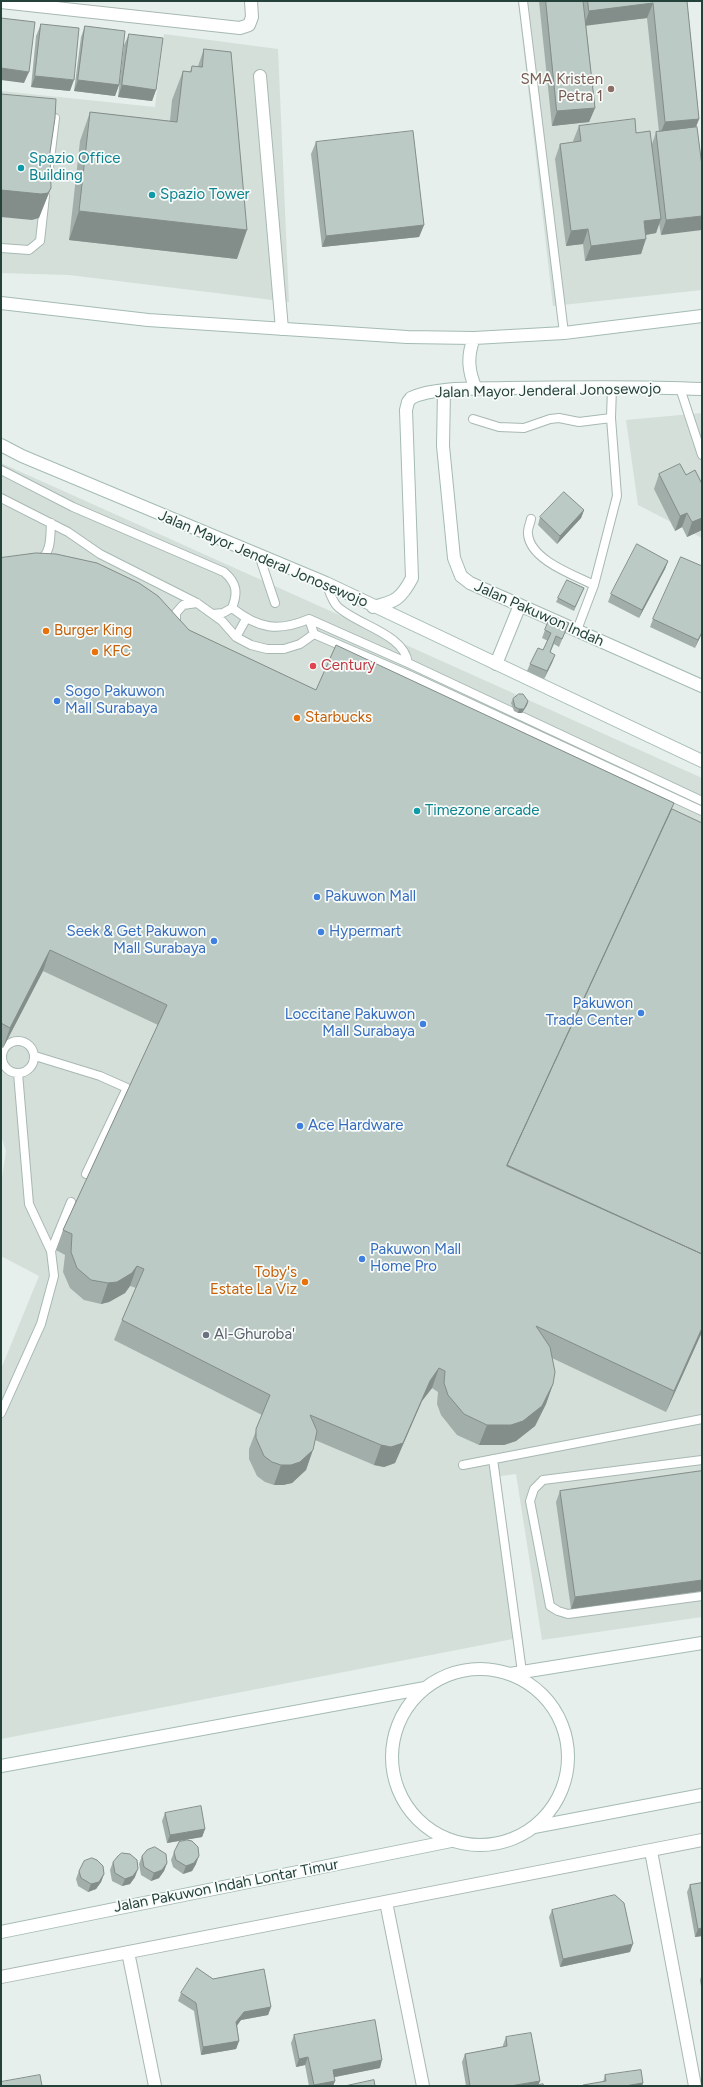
<!DOCTYPE html>
<style>
body{margin:0}
#map{position:relative;width:703px;height:2087px;overflow:hidden;background:#e6efeb;font-family:Figtree,sans-serif}
canvas{display:block}
.frame{position:absolute;inset:0;border:2px solid #24423a;pointer-events:none}
</style>
<div id="map">
<canvas width="703" height="2087"></canvas>
<div class="frame"></div>
</div>
<script>
const ctx = document.querySelector('canvas').getContext('2d');
ctx.lineJoin = 'round';
function paint(path, color) { ctx.fillStyle = color; ctx.fill(path, 'evenodd'); }
function trace(path, color, width, dash) { ctx.strokeStyle = color; ctx.lineWidth = width; ctx.lineCap = dash ? 'butt' : 'round'; ctx.setLineDash(dash || []); ctx.stroke(path); }
function write(font, color, halo, rows, align = 'center') {
  ctx.font = font + ' Figtree,sans-serif'; ctx.lineWidth = 3.5; ctx.setLineDash([]); ctx.textBaseline = 'middle'; ctx.strokeStyle = halo; ctx.fillStyle = color; for (const [text, x, y, turn = 0] of rows) {
    ctx.save(); ctx.translate(x, y); ctx.rotate((+turn || 0) * Math.PI / 180); ctx.textAlign = isNaN(turn) ? turn : align; if (halo) ctx.strokeText(text, 0, 0); ctx.fillText(text, 0, 0); ctx.restore();
  }
}
paint(new Path2D(`
 M518,1H683L702,177V290L553,306Z
 M164,34L278,49L289,302L69,275L1,273V91L155,107Z
 M702,413V538L638,505L626,420Z
 M1,463L702,778V1617L542,1640L516,1474L493,1477L518,1638L1,1739V1369L39,1276L1,1256V1184L6,1151L1,1135Z`), '#d4dfda');
const lane = new Path2D(`
 M523,1L564,333
 M49,168L55,118
 M1,248L29,250L40,241L45,196
 M680,388L702,455
 M473,419L499,427L524,428L550,419L559,418L579,422L611,418
 M1,470L73,507L224,572C237,583 238,593 232,608L223,613L213,614
 M1,498L68,532L100,554L197,603L222,621L236,637L251,645L267,649H284L300,644L314,634
 M531,519C530,524 527,530 528,534C530,560 574,575 594,585
 M259,555L275,603
 M39,561C52,552 50,537 51,523
 M326,583C329,590 332,601 337,606C356,625 404,633 408,663
 M232,608C259,629 278,632 309,619L408,663L702,801
 M309,619L314,634L409,675L702,811
 M178,626L176,624V613L183,605L197,603
 M577,630L594,585L617,496L611,418L612,386
 M236,637L246,619
 M2 1057a16 16 0 1 1 32 0a16 16 0 1 1-32 0Z
 M35,1056L100,1076L127,1088L86,1174
 M51,1251L71,1202
 M1,1413L41,1324L54,1276L51,1251L29,1204L18,1073
 M493,1459L522,1672
 M702,1460L543,1480L534,1489L530,1501L550,1606L558,1611L568,1614L702,1596
 M463,1465L702,1419`);
const street = new Path2D(`
 M1,2L240,28L249,25L252,17L251,1
 M260,76L282,329
 M651,1851L695,2086
 M386,1902L423,2086
 M128,1952L155,2086
 M1,1977L702,1840`);
const secondary = new Path2D(`
 M1,303L148,320L407,337L474,338L564,333L702,316
 M474,338C467,356 468,371 476,389
 M444,391L443,446L454,558L461,576L470,583L702,686
 M1,445L22,456L326,583L702,761
 M373,607C395,602 401,599 412,578L406,410L408,402L411,398C436,386 480,389 507,388C572,387 637,386 702,389
 M496,664L520,605
 M392 1757a88 88 0 1 1 176 0a88 88 0 1 1-176 0Z
 M510,1674L702,1643
 M1,1766L425,1688
 M534,1827L702,1795
 M1,1932L451,1841`);
trace(lane, '#a8b8b2', 10);
trace(street, '#a8b8b2', 14);
trace(secondary, '#a4bbb3', 14);
trace(lane, '#fff', 8);
trace(street, '#fff', 12);
trace(secondary, '#fff', 12);
paint(new Path2D(`
 M539,1H687L699,119L696,127L702,166L661,235L659,223L656,233L646,235L641,254L585,261L583,244L566,246L555,159L560,144L574,142L573,141L579,126L636,133L652,144L656,132H659L647,18L586,25L595,108L589,122L552,126Z
 M41,24L70,91L31,87L36,36Z
 M85,26L119,85L115,96L74,91L81,37Z
 M129,34L156,90L152,101L118,97L124,45Z
 M204,49L237,259L69,240L80,141L90,112L170,121L172,100L183,71L190,72L192,66H198Z
 M316,142L424,225L419,237L322,247L311,154Z
 M659,474L686,475L702,484V530L687,537L682,527L675,531L654,489Z
 M584,510L581,518L557,544L538,525L540,517Z
 M1,558L189,630L316,690L672,809L702,1332L666,1412L552,1358L553,1384L546,1404L535,1426L516,1441L504,1445H479L457,1435L441,1415L437,1404L438,1392L432,1388L422,1401L395,1463L384,1467L374,1465L315,1440L306,1470L292,1483L283,1485H274L265,1482L257,1476L249,1459V1449L262,1415L114,1340L122,1320L136,1288L130,1286L125,1293L109,1302L101,1304L84,1300L70,1288L63,1272L65,1255L56,1250L63,1230L158,1025L43,971L3,1048L1,1047Z
 M668,561L665,569L639,618L608,602L611,594Z
 M702,566V633L695,648L650,627L653,619Z
 M584,588L574,611L556,602L558,598Z
 M569,623L559,647L554,644L550,653L555,655L544,679L527,671L530,664L543,650L548,641L542,638L545,630Z
 M513,699L528,701L527,705L522,713H518L514,711L511,703Z
 M702,1471L571,1609L556,1502L560,1491Z
 M165,1813L205,1829L202,1837L167,1843L162,1821Z
 M174,1852L196,1864L192,1871L183,1874L173,1867L171,1860Z
 M142,1856L167,1863L164,1871L159,1878L151,1881L141,1875L139,1864Z
 M113,1862L135,1877L130,1884L122,1886L112,1881L110,1870Z
 M79,1871L104,1874L101,1882L96,1889L88,1892L78,1886L76,1879Z
 M702,1883V1936L695,1937L687,1892L690,1885Z
 M552,1910L630,1952L560,1967L549,1917Z
 M702,1974V1993L700,1980Z
 M181,1993L271,2007L268,2015L241,2020L237,2025L239,2041L236,2049L201,2055L194,2011L178,2001Z
 M294,2035L380,2068L334,2077L335,2081L333,2086H309L305,2065L296,2067L291,2043Z
 M506,2037L540,2081L538,2085L544,2086H466L462,2062L465,2054L503,2047V2045Z
 M605,2075L643,2083L642,2086H582L583,2085L603,2082Z`), '#a1aea9');
paint(new Path2D(`
 M653,3L647,18L584,26L589,11Z
 M1,68L29,72L24,83L1,80Z
 M35,76L74,80L70,91L31,87Z
 M78,80L119,85L115,96L74,91Z
 M122,85L156,90L152,101L118,97Z
 M595,108L589,122L552,126L557,111Z
 M699,119L693,134L659,137L665,122Z
 M51,188L39,218L32,220L1,217V190Z
 M79,211L247,230L237,259L69,240Z
 M702,216V230L661,235L666,220Z
 M661,219L656,233L639,236L644,221Z
 M424,225L419,237L322,247L326,236Z
 M588,229L583,244L566,246L571,231Z
 M646,239L641,254L585,261L591,246Z
 M584,510L581,518L557,544L560,536Z
 M687,513L682,527L675,531L680,516Z
 M702,518V530L687,537L692,522Z
 M668,561L665,569L639,618L642,610Z
 M702,632V633L695,648L698,640Z
 M555,655L552,663L544,679L547,671Z
 M528,701L527,705L522,713H518L519,709Z
 M50,950L43,971L3,1048L10,1028Z
 M137,1266L130,1286L125,1293L109,1302L101,1304L108,1283Z
 M702,1328V1332L666,1412L674,1391Z
 M439,1368L432,1388L422,1401L395,1463L384,1467L374,1465L381,1445Z
 M553,1384L546,1404L535,1426L516,1441L504,1445H479L487,1425Z
 M313,1450L306,1470L292,1483L283,1485H274L281,1465Z
 M702,1580V1591L571,1609L575,1597Z
 M205,1829L202,1837L167,1843L170,1835Z
 M199,1856L196,1864L192,1871L183,1874L186,1866Z
 M167,1863L164,1871L159,1878L151,1881L154,1873Z
 M138,1869L135,1877L130,1884L122,1886L125,1879Z
 M104,1874L101,1882L96,1889L88,1892L91,1884Z
 M702,1928V1936L695,1937L698,1929Z
 M633,1944L630,1952L560,1967L563,1959Z
 M271,2007L268,2015L241,2020L234,2030L236,2022L244,2012Z
 M239,2041L236,2049L201,2055L203,2047Z
 M308,2057L305,2065L296,2067L299,2059Z
 M382,2060L380,2068L330,2078L333,2070Z
 M335,2081L333,2086H313L314,2085Z
 M540,2081L538,2086H510Z
 M643,2083L642,2086H625Z`), '#838d89');
const building = new Path2D(`
 M546,1H583L595,108L557,111Z
 M588,1H687L699,119L665,122L653,3L589,11Z
 M1,18L35,22L29,72L1,68Z
 M41,24L79,28L74,80L35,76Z
 M85,26L125,31L119,85L78,80Z
 M129,34L163,38L156,90L122,85Z
 M204,49L231,52L247,230L79,211L90,112L177,122L183,71L191,72L192,66L202,67Z
 M1,94L56,99L55,118L50,152L51,188L48,193L41,194L1,190Z
 M635,119L636,133L650,131L661,219L644,221L646,239L591,246L588,229L571,231L560,144L581,141L579,126Z
 M697,127L702,166V216L666,220L656,132Z
 M413,131L424,225L326,236L316,142Z
 M680,464L686,475L695,470L702,484V518L692,522L687,513L680,516L659,474Z
 M564,492L584,510L560,536L540,517Z
 M637,544L668,561L642,610L611,594Z
 M36,553L56,554L97,563L139,583L158,596L189,630L316,690L336,645L674,803L507,1165L702,1254V1328L674,1391L536,1326L550,1347L555,1372L553,1384L542,1406L523,1421L511,1425H487L464,1414L448,1395L444,1383L445,1371L439,1368L430,1381L403,1443L391,1447L381,1445L310,1415L317,1431L313,1450L300,1462L291,1465H281L272,1462L264,1456L256,1438V1429L270,1395L122,1320L144,1269L137,1266L132,1273L117,1282L108,1283L91,1280L77,1268L71,1252L72,1234L63,1230L167,1005L50,950L10,1028L1,1023V558Z
 M681,557L702,566V632L698,640L653,619Z
 M567,580L584,588L575,607L558,598Z
 M551,615L569,623L562,639L556,636L550,652L555,655L547,671L530,664L538,648L543,650L551,633L545,630Z
 M519,694H523L528,701L524,709H519L515,707L513,699Z
 M672,809L702,823V1254L507,1166Z
 M702,1471V1580L575,1597L560,1491Z
 M201,1806L205,1829L170,1835L165,1813Z
 M187,1840L192,1841L198,1847L199,1856L194,1863L186,1866L176,1860L174,1852L179,1842Z
 M155,1847L166,1854L167,1863L162,1870L154,1873L144,1867L142,1856L147,1850Z
 M122,1853L130,1854L137,1860L138,1869L133,1876L125,1879L115,1873L113,1862L118,1856Z
 M92,1858L97,1860L103,1866L104,1874L99,1882L91,1884L81,1878L79,1871L84,1861Z
 M702,1883V1928L698,1929L690,1885Z
 M615,1895L624,1903L633,1944L563,1959L552,1910Z
 M197,1968L213,1979L264,1969L271,2007L244,2012L236,2022L239,2041L203,2047L196,2003L181,1993Z
 M375,2020L382,2060L333,2070L335,2081L314,2085L308,2057L299,2059L294,2035Z
 M531,2033L540,2081L510,2086H470L465,2054L507,2046L506,2037Z
 M641,2070L643,2083L625,2086H583V2085L606,2081L605,2075Z
 M40,2075L42,2086H1V2082Z
 M374,2080L375,2086H345Z
 M543,2084L544,2086H535Z`);
paint(building, '#bbcac4');
trace(building, '#838d89', 1);
for (const [x, y, r, color] of [
 [611,89,4,"#8d6e63"],
 [21,168,4,"#0f9aa8"],
 [152,195,4,"#0f9aa8"],
 [46,631,4,"#e8710a"],
 [95,652,4,"#e8710a"],
 [313,666,4,"#e0444e"],
 [57,701,4,"#3f7fe0"],
 [297,718,4,"#e8710a"],
 [417,811,4,"#0f9aa8"],
 [317,897,4,"#3f7fe0"],
 [321,932,4,"#3f7fe0"],
 [214,941,4,"#3f7fe0"],
 [641,1013,4,"#3f7fe0"],
 [423,1024,4,"#3f7fe0"],
 [300,1126,4,"#3f7fe0"],
 [362,1259,4,"#3f7fe0"],
 [305,1282,4,"#e8710a"],
 [206,1335,4,"#6b7280"]
]) { const dot = new Path2D(); dot.arc(x, y, r, 0, 2 * Math.PI); ctx.fillStyle = color; ctx.fill(dot); trace(dot, '#f7fbf9', 1.5); }
write('15px', '#785e54', '#f7fbf9', [
 ["SMA Kristen",603,80],
 ["Petra 1",603,97]
], 'right');
write('15px', '#0d838f', '#f7fbf9', [
 ["Spazio Office",29,159],
 ["Building",29,176],
 ["Spazio Tower",160,195],
 ["Timezone arcade",425,811]
], 'left');
write('15px', '#24423a', '#f7fbf9', [
 ["Jalan Mayor Jenderal Jonosewojo",548,391,-1],
 ["Jalan Mayor Jenderal Jonosewojo",263,559,23],
 ["Jalan Pakuwon Indah",539,614,24],
 ["Jalan Pakuwon Indah Lontar Timur",226,1886,-11]
]);
write('15px', '#c56008', '#f7fbf9', [
 ["Burger King",54,631],
 ["KFC",103,652],
 ["Starbucks",305,718],
 ["Toby's",297,1273,"right"],
 ["Estate La Viz",297,1290,"right"]
], 'left');
write('15px', '#be3a42', '#f7fbf9', [
 ["Century",321,666]
], 'left');
write('15px', '#366cbe', '#f7fbf9', [
 ["Sogo Pakuwon",65,692],
 ["Mall Surabaya",65,709],
 ["Pakuwon Mall",325,897],
 ["Seek & Get Pakuwon",206,932,"right"],
 ["Mall Surabaya",206,949,"right"],
 ["Hypermart",329,932],
 ["Pakuwon",633,1004,"right"],
 ["Trade Center",633,1021,"right"],
 ["Loccitane Pakuwon",415,1015,"right"],
 ["Mall Surabaya",415,1032,"right"],
 ["Ace Hardware",308,1126],
 ["Pakuwon Mall",370,1250],
 ["Home Pro",370,1267]
], 'left');
write('15px', '#5b616d', '#f7fbf9', [
 ["Al-Ghuroba'",214,1335]
], 'left');
</script>
